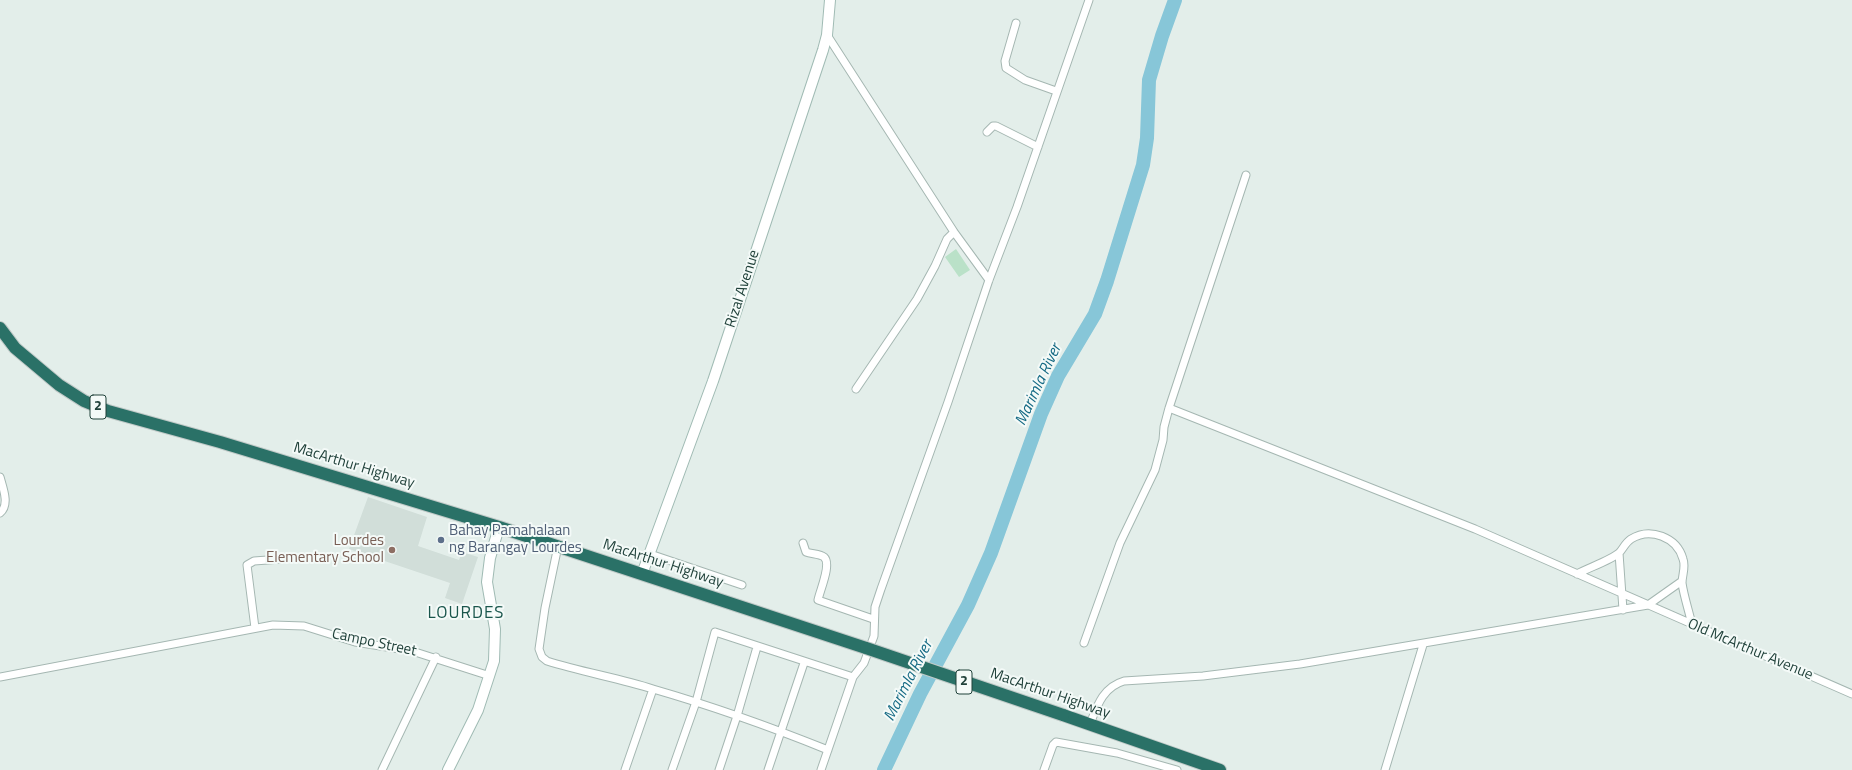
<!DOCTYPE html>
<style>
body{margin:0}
canvas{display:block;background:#e3eeea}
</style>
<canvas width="1852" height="770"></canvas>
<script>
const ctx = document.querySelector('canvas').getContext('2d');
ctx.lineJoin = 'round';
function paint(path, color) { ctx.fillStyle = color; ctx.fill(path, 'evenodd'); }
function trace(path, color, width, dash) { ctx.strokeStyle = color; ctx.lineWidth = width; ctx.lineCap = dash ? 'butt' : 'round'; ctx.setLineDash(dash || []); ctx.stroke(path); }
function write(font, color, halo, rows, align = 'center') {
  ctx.font = font + ' "Titillium Web",sans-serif'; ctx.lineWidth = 4; ctx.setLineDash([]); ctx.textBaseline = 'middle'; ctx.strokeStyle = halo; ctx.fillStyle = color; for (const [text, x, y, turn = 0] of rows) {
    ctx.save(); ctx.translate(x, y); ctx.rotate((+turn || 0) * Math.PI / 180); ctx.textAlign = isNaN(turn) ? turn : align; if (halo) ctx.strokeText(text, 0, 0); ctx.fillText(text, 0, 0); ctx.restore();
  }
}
paint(new Path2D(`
 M368,497L427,517L418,546L459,560L462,552L478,557L462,604L445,598L450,583L349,549Z`), '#d1ded9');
paint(new Path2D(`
 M956,249L970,270L959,277L945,257Z`), '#bae1c8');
trace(new Path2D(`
 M884,770L920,694L968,605L991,553L1041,414L1058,376L1095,314L1107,281L1143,165L1147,138L1149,80L1162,36L1175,0`), '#87c6d8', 14);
const street = new Path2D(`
 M1016,23L1005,61L1006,68L1025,80L1056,91
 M827,35L954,232L989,280
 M987,132L993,126H996L1038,147
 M856,389L917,299L935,266L947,239L954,232
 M1169,408L1475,529L1852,694
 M0,477C3,488 10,505 0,513
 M803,543L806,552C811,554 820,554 824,557C832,564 820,590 818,600L873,619
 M558,546L545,608L539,649L542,657L547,661C582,672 618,678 653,689C712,706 771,727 828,750
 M1619,553L1623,610
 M650,554L742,585
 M1577,574C1588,568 1611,560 1619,553C1623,549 1625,543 1631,539C1650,527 1677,537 1683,559C1686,567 1682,575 1682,583C1684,597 1689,611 1692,625
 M255,628L247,565L254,561L295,558
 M1084,643L1120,543L1155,470L1163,440L1164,427L1169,408L1246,175
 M0,677L273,625L304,626L355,642L412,651L490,676
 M1090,724C1097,706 1103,687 1124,681L1203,676L1300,664L1648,605L1682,581
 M382,770L436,657
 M625,770L653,689
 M672,770L696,702L715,632L853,677
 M719,770L737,716L757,647
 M768,770L804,663
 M821,770L853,677L864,663L874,636L875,607L881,589L948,402L989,280L1017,207L1089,0
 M1044,770L1053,745L1056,742L1117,753L1177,770
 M1385,770L1423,645`);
const secondary = new Path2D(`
 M642,574L713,381L823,50L827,35L830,0
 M448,770L478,710L494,661L495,629L487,582L490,558L499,527`);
const highway = new Path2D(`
 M0,328L15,348L59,385L84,401L108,411L220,442L499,527L866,648
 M1063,715L1220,770`);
trace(street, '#a5b7b2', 9);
trace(secondary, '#a0bbb4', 12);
trace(highway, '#c1cac8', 14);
trace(street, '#fff', 7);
trace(secondary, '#fff', 10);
trace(highway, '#2a7167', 12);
const highwayBridge = new Path2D(`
 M866,648L1063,715`);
trace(highwayBridge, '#c1cac8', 14, []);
trace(highwayBridge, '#2a7167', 12);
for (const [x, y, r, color] of [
 [441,540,4,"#5c6f8a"],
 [392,550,4,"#8d6e63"]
]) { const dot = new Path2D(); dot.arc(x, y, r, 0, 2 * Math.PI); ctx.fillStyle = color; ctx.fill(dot); trace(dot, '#f4faf8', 1.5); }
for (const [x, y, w] of [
 [98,407,16],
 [964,682,16]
]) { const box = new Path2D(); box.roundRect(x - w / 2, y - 12, w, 24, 3); ctx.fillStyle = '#f4faf8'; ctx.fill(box); trace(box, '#21423b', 1); }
write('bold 14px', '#21423b', null, [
 ["2",98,407],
 ["2",964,682]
]);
write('15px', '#21423b', '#f4faf8', [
 ["Rizal Avenue",743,289,-72],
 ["MacArthur Highway",354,466,17],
 ["MacArthur Highway",663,564,18],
 ["Campo Street",374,643,12],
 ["Old McArthur Avenue",1750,650,23],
 ["MacArthur Highway",1050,694,19]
]);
write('15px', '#4e5e75', '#f4faf8', [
 ["Bahay Pamahalaan",449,531],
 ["ng Barangay Lourdes",449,548]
], 'left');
write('15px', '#785e54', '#f4faf8', [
 ["Lourdes",384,541],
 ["Elementary School",384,558]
], 'right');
write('italic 16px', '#156a84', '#f4faf8', [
 ["Marimla River",1039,385,-65],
 ["Marimla River",909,681,-63]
]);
ctx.letterSpacing = '1px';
write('17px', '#1a564c', '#f4faf8', [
 ["LOURDES",466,614]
]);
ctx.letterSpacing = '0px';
</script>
